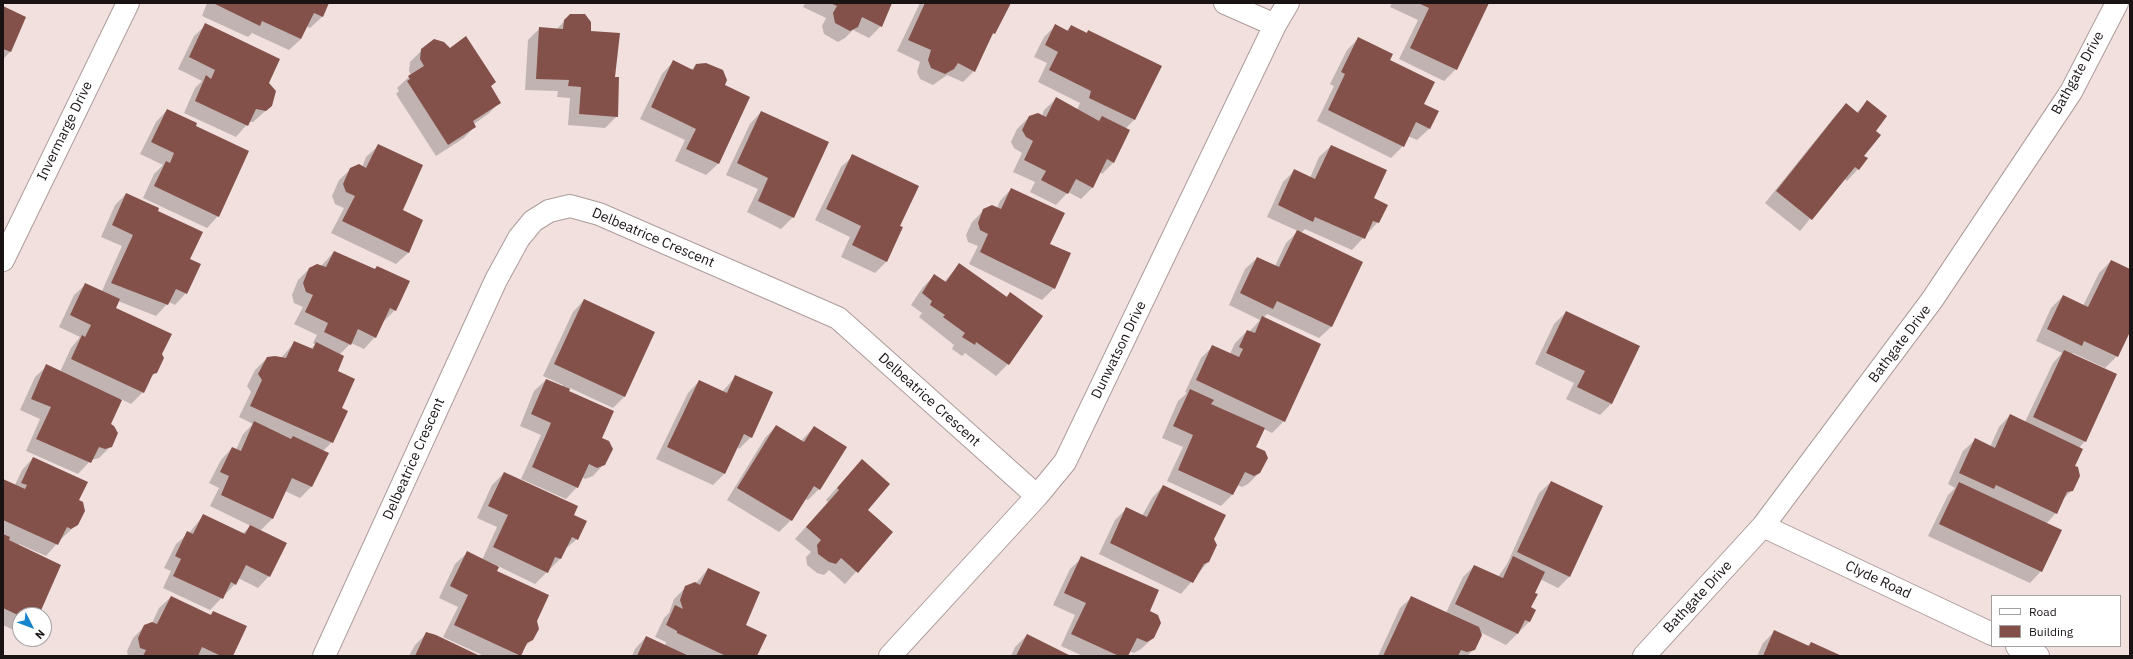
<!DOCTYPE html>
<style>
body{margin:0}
#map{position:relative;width:2133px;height:659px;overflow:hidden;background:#f1e0de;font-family:"IBM Plex Sans",sans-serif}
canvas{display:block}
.frame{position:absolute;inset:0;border:4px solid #191413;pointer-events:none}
.legend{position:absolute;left:1991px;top:595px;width:130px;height:52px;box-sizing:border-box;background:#fff;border:1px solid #a3a1a1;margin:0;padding:5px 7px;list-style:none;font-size:12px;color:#191413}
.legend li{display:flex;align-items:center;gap:8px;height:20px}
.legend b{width:20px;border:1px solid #a3a1a1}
.north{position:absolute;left:12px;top:607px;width:40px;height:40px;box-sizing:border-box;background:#fff;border:1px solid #a3a1a1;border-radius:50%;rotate:132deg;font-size:11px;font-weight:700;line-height:16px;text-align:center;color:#191413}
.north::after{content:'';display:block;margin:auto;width:14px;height:18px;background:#1685ce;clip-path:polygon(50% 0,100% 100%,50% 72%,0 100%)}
</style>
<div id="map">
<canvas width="2133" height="659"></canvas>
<div class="frame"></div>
<ul class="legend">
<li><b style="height:5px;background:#fff"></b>Road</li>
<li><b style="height:11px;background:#83514a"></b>Building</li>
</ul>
<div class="north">N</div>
</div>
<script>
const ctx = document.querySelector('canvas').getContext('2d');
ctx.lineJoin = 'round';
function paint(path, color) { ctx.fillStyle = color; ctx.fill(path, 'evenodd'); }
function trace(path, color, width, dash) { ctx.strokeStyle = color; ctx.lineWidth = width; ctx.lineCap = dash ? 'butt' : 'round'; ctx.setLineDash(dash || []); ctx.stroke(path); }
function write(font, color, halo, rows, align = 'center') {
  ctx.font = font + ' "IBM Plex Sans",sans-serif'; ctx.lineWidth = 4; ctx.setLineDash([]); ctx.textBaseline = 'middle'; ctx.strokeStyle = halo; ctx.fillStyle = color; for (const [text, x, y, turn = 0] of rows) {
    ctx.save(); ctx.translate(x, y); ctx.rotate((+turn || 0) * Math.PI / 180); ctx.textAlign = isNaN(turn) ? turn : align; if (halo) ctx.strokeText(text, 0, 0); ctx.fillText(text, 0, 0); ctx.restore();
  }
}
paint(new Path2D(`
 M207,3H328L322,17L310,28L306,26L301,39L289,50L252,33L248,37L202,16Z
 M805,3H892L881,26L869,38L853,30L845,38L838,42L824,34L822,26L826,18L803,7Z
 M920,3H1009L974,71L963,82L947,75L933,85L920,79L917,72L920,62L897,51Z
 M1392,3H1488L1456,69L1444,81L1399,59L1418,20L1390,7Z
 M3,8L25,17L10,52L3,59Z
 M570,15L590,32L614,78L617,116L605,128L568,125L570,98L557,97L558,91L525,90L528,40L539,29L556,30Z
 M206,25L268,84L272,105L253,122H249L236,137L184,113L195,88L202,81L178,69L194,36Z
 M1055,26L1066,31L1071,26L1086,33L1089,31L1135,119L1125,129L1114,162L1102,174L1100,172L1093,187L1081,199L1068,192L1056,205L1030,192L1035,182L1013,172L1022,153L1014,148L1011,142L1017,129L1029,117L1042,116L1044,110L1056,99L1077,110L1080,103L1038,82L1047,63L1034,57L1044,37Z
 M1358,39L1389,60L1423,105L1437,112L1429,129L1417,140L1408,136L1403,146L1391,158L1317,121L1334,86L1330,84L1347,50Z
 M450,49L495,82L490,87L500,102L488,114L474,124L475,126L464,138L436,156L396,94L399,91L397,88L411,75L409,71L410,62L422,50Z
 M673,62L691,70L696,65L723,86L749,98L718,164L706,175L675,161L685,140L640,119L662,74Z
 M1868,101L1874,131L1858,169L1847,181L1844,178L1800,231L1765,203L1835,116L1846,105L1856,113Z
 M167,110L194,126L218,216L207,228L143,198L154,174L163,165L140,154L156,122Z
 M761,112L793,217L781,229L747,212L758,189L726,175L750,124Z
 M378,146L402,211L422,220L408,253L396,264L331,233L344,208L335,204L332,196L339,180L351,169L362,167L366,157Z
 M1331,146L1373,199L1378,222L1352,250L1305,229L1301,233L1362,262L1331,327L1319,338L1267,314L1263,318L1284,421L1272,433L1264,429L1255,448L1260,472L1248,484L1242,487L1237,485L1232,495L1221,506L1167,481L1183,447L1162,438L1178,401L1187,393L1185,392L1201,358L1213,346L1230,354L1235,343L1247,331L1249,332L1260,320L1229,305L1245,269L1257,258L1275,266L1286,243L1298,231L1267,217L1283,182L1294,171L1310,178L1319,157Z
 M853,156L899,226L902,228L886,262L875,273L841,257L850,237L815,220L841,167Z
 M1011,189L1049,245L1054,288L1042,300L969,264L978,246L968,242L966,235L972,222L984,210L997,208L1000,201Z
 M126,194L156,212L189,259L186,293L175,305L169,302L156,316L118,301L114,308L161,354L156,372L149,379L143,392L131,404L121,399L109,425L111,446L99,458L91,460L78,474L26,451L40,419L20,410L35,377L47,366L60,372L71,348L80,337L59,327L74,295L86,284L102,291L122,246L101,237L115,205Z
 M334,252L373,270L377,267L395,310L383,322L375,337L364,349L351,343L339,355L336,371L340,409L332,442L323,451L328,453L311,487L300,498L285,491L272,519L260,531L269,576L258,588L238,578L235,584L210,610L163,588L171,571L164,568L176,544L189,533L203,516L242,534L251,526L210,506L219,488L209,483L221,460L232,448L236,450L243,434L253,424L239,417L251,392L247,386L255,370L267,358H281L294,343L310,349L315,345L313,343L317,335L294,324L303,307L294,303L292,295L298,280L310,268L321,266Z
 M2111,261L2130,271V330L2117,356L2104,369L2085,441L2079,448L2073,466L2072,490L2062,500L2056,513L2046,524L2041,571L2030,583L1928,536L1948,495L1955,488L1948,484L1963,451L1975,440L1990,447L1999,427L2010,415L2025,422L2053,363L2062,353L2036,341L2051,308L2063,296L2083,306L2099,273ZM2073,353L2105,368L2104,369L2072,354Z
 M959,265L1006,297L1010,293L1042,316L1008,364L996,376L965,353L962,356L952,349L954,345L919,317L922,313L911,305L923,287L935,275L944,282Z
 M584,300L654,333L624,397L613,408L570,388L568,392L601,439L604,464L593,476L585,479L582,477L577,487L566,499L521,479L541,435L520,426L534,391L546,380L562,387L563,385L543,376L573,312Z
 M1566,312L1612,403L1600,415L1566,399L1574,383L1535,364L1554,324Z
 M736,376L751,437L739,449L737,447L725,473L713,485L656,459L688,393L699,381L722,392Z
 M776,426L801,441L814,427L819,489L808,500L805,499L791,520L779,532L727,500L765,438Z
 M33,458L78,501L77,524L60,540L46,556L19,544L20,633L3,625V480L15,485L22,470Z
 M862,460L867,510L892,532L845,584L829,570L824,575L817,573L807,565L806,557L811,552L795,539L828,502L826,500Z
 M504,473L572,515L577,539L564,550L560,559L535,584L498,566L495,571L536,621L532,639L523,649L520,656H484L443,637L458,607L439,598L455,564L467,553L482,560L497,527L477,518L492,485Z
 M1551,482L1570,576L1558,588L1540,579L1533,593L1530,608L1535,610L1529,622L1506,645L1480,632L1474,649L1467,656H1378L1400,608L1412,597L1446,613L1463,577L1474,566L1498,577L1507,564L1539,493Z
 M1163,486L1213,539L1208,562L1181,594L1099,554L1115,520L1126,509L1142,516L1152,498Z
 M1082,558L1148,611L1153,638L1141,649L1134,653L1129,651L1127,656H1083L1061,646L1075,615L1053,605L1070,569Z
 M708,569L744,625L756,656H632L635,649L646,637L665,646L666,642L655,637L664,618L669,613L674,599L686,587L696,583Z
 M171,597L210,615L213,612L232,656H128L127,651L133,638L145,626L152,623L159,608Z
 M1775,631L1807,646L1811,643L1840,656H1757L1763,643Z
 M426,634L478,656H409L415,645Z
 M1027,635L1068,656H1011L1015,647Z`), '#0003');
paint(new Path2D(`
 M213,3H329L323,17L314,13L301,39L262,21L260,26Z
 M830,3H892L882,27L862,17L858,27L850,31L835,23L833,13L837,6Z
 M925,3H1011L995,34L993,33L975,72L958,63L954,69L945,74L931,68L928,60L931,50L908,40Z
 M1418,3H1489L1457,70L1410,48L1429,8Z
 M3,6L26,17L11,52L3,49Z
 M570,14H585L591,22V31L620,33L615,77H619L618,117L579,114L581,87L568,86L569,80L536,79L539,27L563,29L564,20Z
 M205,23L280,59L269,83L276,91L272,106L266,111L256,109L248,126L195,101L206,75L211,79L215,70L189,57Z
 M1055,24L1068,31L1071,25L1087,33L1088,30L1162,66L1135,120L1089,98L1091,91L1049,70L1058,52L1045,45Z
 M466,36L496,82L491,86L501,103L473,121L476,127L448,145L407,81L410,79L408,76L424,66L420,59L421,49L434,39L444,42L450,48Z
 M1358,37L1393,54L1390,60L1435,82L1424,104L1439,111L1430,129L1416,122L1404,147L1328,110L1345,74L1341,72Z
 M673,60L693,70L696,64L706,63L723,70L727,80L725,85L750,97L719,164L686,149L696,129L651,107Z
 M1056,97L1099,121L1102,116L1130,130L1114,163L1107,159L1093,188L1076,179L1068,194L1041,180L1046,171L1024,160L1033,141L1026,137L1022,130L1029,116L1038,113L1046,117Z
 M1867,100L1887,116L1876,131L1881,135L1864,156L1868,158L1859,170L1855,167L1812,220L1776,191L1846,103L1858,113Z
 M167,109L197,123L196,126L249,151L219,217L154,186L166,161L170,163L174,153L151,142Z
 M761,111L829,142L794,218L758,201L768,178L737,163Z
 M378,144L423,165L403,210L423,220L409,253L342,221L355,196L346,192L343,184L350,168L359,164L366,168Z
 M1331,145L1387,170L1374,198L1388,205L1379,223L1373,221L1365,239L1315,217L1313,222L1278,205L1294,169L1315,179Z
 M852,154L919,186L900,226L903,227L887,262L852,245L861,226L826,209Z
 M1011,188L1065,213L1050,244L1071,253L1055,289L980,252L988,234L980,230L978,223L983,209L992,205L1001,209Z
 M126,193L159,208L158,211L203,232L190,259L201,264L187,294L176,289L168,305L111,283L133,235L112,225Z
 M1297,230L1363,262L1332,327L1277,301L1273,309L1240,293L1257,257L1279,267Z
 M334,251L375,269L377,266L410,281L396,311L390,308L376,338L358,329L351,345L324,332L328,323L305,312L313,295L306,292L303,283L309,268L317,264L326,267Z
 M2111,260L2130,269V332L2118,357L2084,341L2082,346L2047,329L2063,295L2088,307Z
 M959,263L1007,297L1010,292L1043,316L1009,365L976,342L975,345L962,337L965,333L943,317L945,315L930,305L932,301L922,293L934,274L946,282Z
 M85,283L120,299L116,308L172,334L162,354L164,358L157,373L153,374L144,393L71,359L82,335L85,337L91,325L70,315Z
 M584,299L655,332L625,397L554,364Z
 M1566,311L1640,346L1612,404L1577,387L1585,371L1546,353Z
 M1262,316L1321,344L1285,422L1196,380L1212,345L1239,357L1243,349L1239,347L1247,330L1255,333Z
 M294,341L313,349L316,342L344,356L338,371L355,379L342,408L348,411L333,443L250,406L262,380L258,374L267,357L275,356L286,358Z
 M2064,350L2117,374L2086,442L2033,417Z
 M46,364L122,400L111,424L114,426L118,433L112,447L105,449L99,447L91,463L36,439L51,407L31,399Z
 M735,375L773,392L752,438L744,434L725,474L667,447L699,380L727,393Z
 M546,379L570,389L569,391L614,411L602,438L609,441L613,449L605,465L597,468L589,464L578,488L532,467L551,423L531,414Z
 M1190,389L1214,400L1211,404L1265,428L1256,447L1265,451L1268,458L1260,473L1254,476L1245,472L1233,495L1178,470L1193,435L1173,426Z
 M2010,414L2083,449L2075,466L2078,467L2080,476L2073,491L2067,492L2057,514L1996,485L1994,489L1959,473L1975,438L1995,448Z
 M254,421L291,439L293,436L329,453L312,487L292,478L273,519L221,495L229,476L220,472L232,447L241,451Z
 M776,425L804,442L814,426L847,447L820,490L814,486L792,521L737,488Z
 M33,457L88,482L79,500L83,502L85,511L78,525L71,529L67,527L58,545L3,520V479L25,489L27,485L21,483Z
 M862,459L890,484L868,510L893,532L858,573L841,558L836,564L829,562L818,554L817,545L821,540L806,527L839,490L837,488Z
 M504,472L578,506L574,515L587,521L578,540L572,537L561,559L555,557L548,573L493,547L508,515L488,506Z
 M1551,481L1603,506L1570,577L1517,552Z
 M1959,482L2062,530L2042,572L1939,524Z
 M1163,485L1226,515L1214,539L1217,545L1209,562L1204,564L1193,583L1110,543L1126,507L1147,517Z
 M203,514L245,534L250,525L287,543L270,577L246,565L236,585L231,582L223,599L173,576L181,559L175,556L187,531L193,534Z
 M3,534L10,537L9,540L61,565L39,615L20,616L3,608Z
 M467,551L499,567L497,571L549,595L537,621L539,629L533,640L527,643L521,656L454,625L468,595L450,586Z
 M1081,556L1159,590L1150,611L1158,615L1161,623L1154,638L1147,642L1137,638L1128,656H1119L1071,634L1086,603L1064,593Z
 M1513,556L1545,572L1535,593L1538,594L1531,607L1536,610L1530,622L1525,620L1518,634L1455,604L1474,565L1503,578Z
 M708,568L760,592L746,625L767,635L757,656H726L677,633V631L666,625L675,605L683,609L680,600L685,586L695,582L700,585Z
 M171,596L211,615L213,611L247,626L233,656H221L202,647L198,656H143L146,650L140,648L138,638L144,625L152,622L157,624Z
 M1411,596L1479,627L1482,635L1475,650L1467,652L1461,650L1458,656H1383Z
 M1774,630L1809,646L1811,642L1842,656H1763Z
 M426,632L436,635L480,656H415Z
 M1027,634L1071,656H1016Z
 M646,636L689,656H637Z`), '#83514a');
const street = new Path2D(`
 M1225,3L1275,25
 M3,260L128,3
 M1763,526L1992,634
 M2017,646L2038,656
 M324,656L496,280L519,238L533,221L549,211L570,206L599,214L838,318L1037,496
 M890,656L1037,496L1065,462L1275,25L1288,3
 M1644,656L1763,526L1932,300L2071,92L2117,3`);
trace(street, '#ac9c9a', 24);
trace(street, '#fff', 22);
write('14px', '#191413', '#fff', [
 ["Bathgate Drive",2078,73,-61],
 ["Invermarge Drive",65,131,-64],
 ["Delbeatrice Crescent",653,238,23],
 ["Bathgate Drive",1900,344,-53],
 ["Dunwatson Drive",1119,350,-64],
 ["Delbeatrice Crescent",929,400,42],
 ["Delbeatrice Crescent",414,459,-66],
 ["Clyde Road",1878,580,25],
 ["Bathgate Drive",1698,597,-47]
]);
</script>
